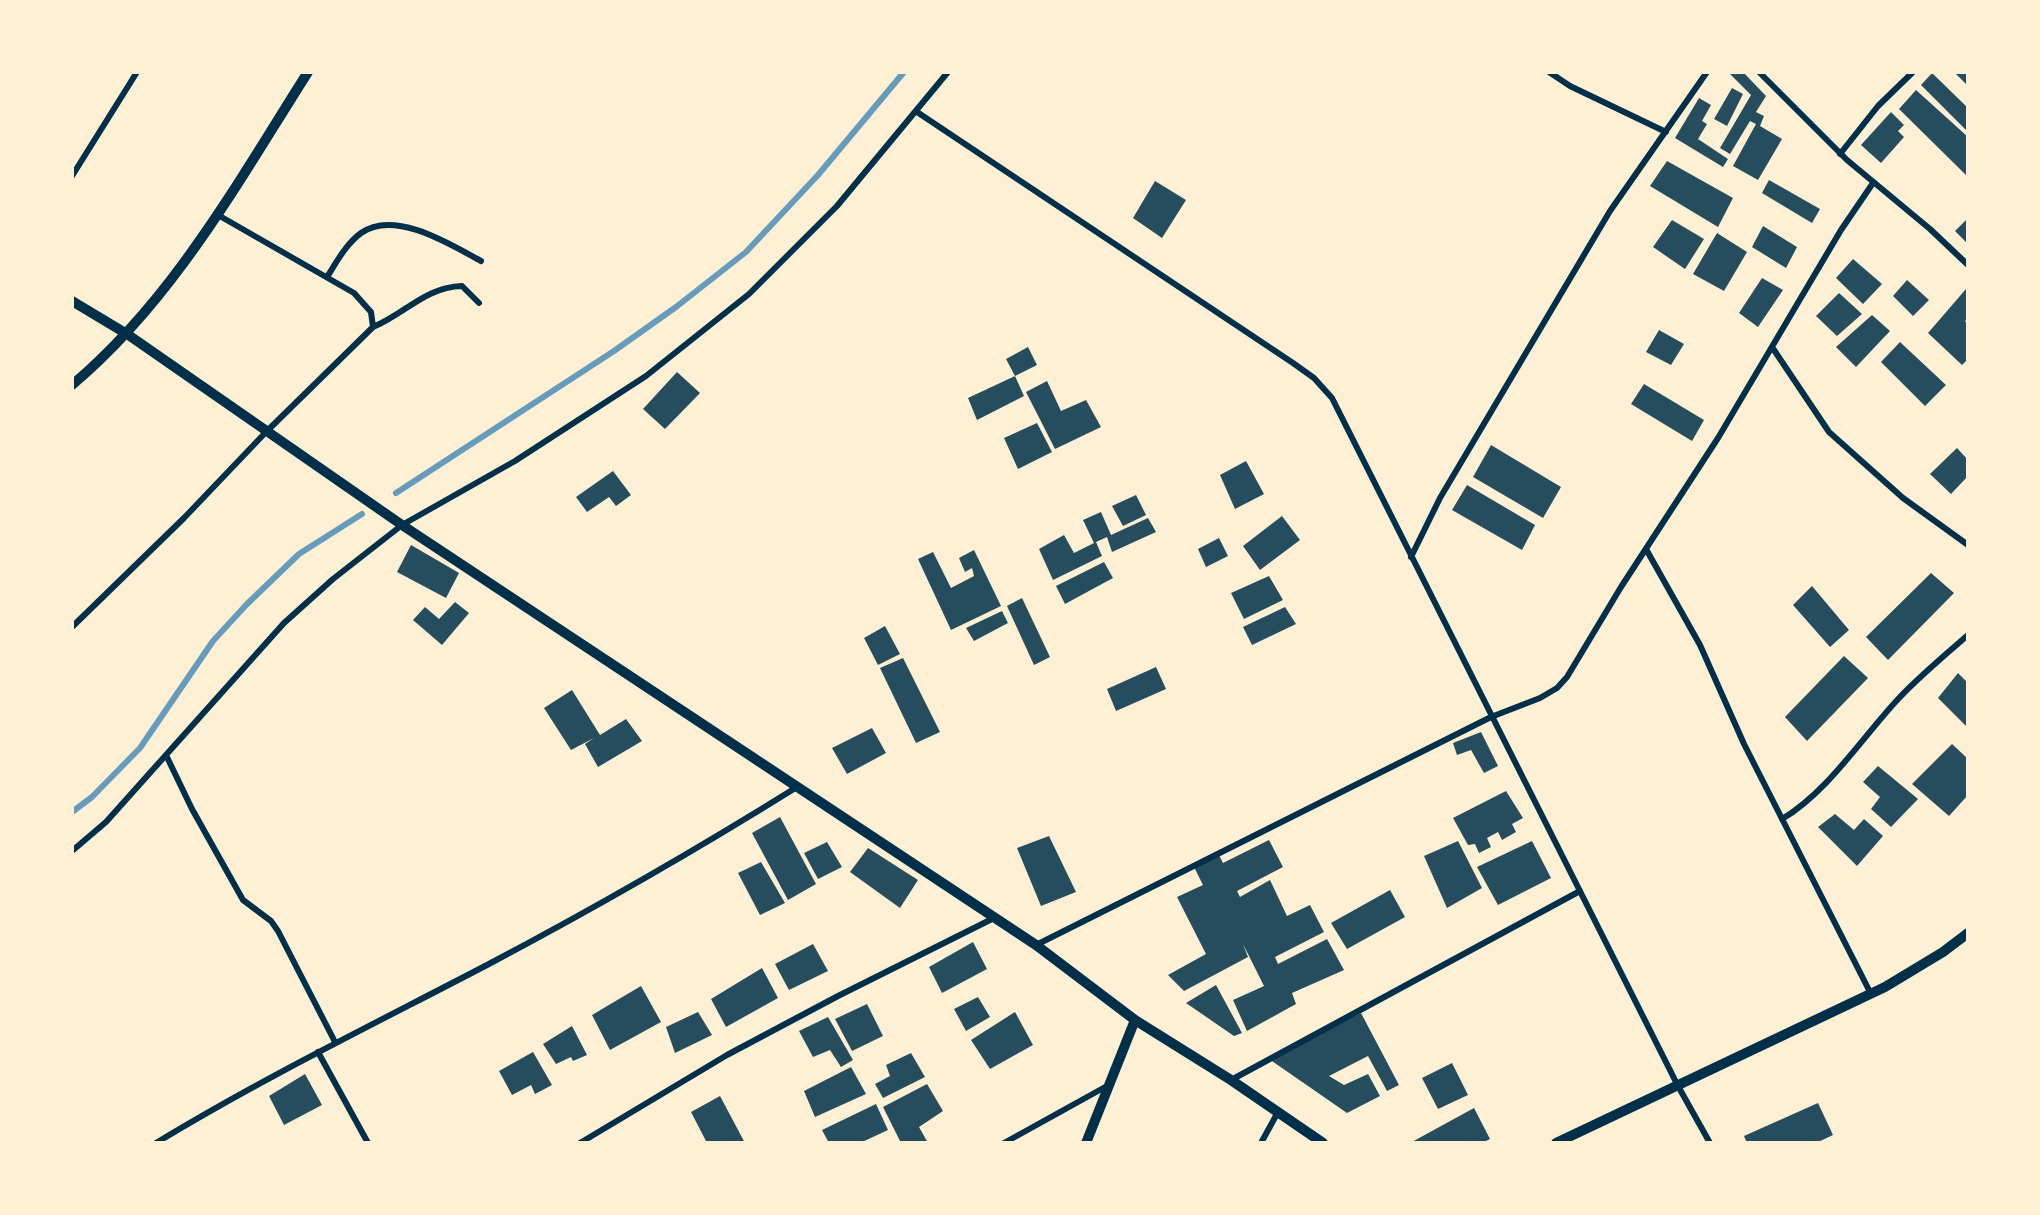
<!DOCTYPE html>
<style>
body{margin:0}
#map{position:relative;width:2040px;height:1215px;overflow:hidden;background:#fdf0d5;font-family:Commissioner,sans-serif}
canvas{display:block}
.frame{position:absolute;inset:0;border:74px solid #fdf0d5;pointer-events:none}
</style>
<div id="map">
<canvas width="2040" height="1215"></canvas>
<div class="frame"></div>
</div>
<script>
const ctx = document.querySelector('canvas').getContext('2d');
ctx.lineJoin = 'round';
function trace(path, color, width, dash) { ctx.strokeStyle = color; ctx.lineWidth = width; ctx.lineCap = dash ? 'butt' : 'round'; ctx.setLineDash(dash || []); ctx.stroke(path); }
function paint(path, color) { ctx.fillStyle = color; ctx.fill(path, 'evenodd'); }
trace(new Path2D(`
 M396,493L614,351L676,307L746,252L818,175L904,72
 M72,812L92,797L140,748L213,641L247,604L299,554L362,514`), '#669bbc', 6);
paint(new Path2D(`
 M1728,72H1743L1766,96L1756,112L1764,116L1760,126L1782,139L1758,180L1733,166L1756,124L1750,121L1730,154L1720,148L1751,95Z
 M1954,72H1968V86Z
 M1932,73L1968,108V132L1921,85Z
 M1732,88L1743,94L1727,126L1714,119Z
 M1916,90L1968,137V177L1899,109Z
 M1699,98L1711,105L1702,121L1707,124L1698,139L1728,159L1723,167L1675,138Z
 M1891,112L1904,125L1898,131L1904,137L1881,163L1861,145Z
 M1667,161L1733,198L1718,227L1650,186Z
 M1769,180L1820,209L1812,223L1762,193Z
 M1155,181L1186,200L1162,238L1133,218Z
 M1968,218V244L1955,231Z
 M1672,220L1704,239L1685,269L1653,247Z
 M1763,226L1797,247L1786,268L1752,247Z
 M1717,233L1747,252L1724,291L1693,274Z
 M1853,259L1882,284L1863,304L1836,278Z
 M1762,278L1783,290L1758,327L1739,313Z
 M1907,280L1929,300L1913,316L1893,296Z
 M1966,289L1968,291V318L1965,321L1968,325V359L1962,365L1928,333Z
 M1839,293L1862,314L1837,336L1816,316Z
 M1872,315L1890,331L1856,367L1836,347Z
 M1659,330L1684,344L1671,365L1646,352Z
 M1900,342L1946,385L1925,406L1881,362Z
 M1028,347L1037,365L1015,376L1006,359Z
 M677,372L700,393L665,429L643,409Z
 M1015,376L1024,396L977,420L968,398Z
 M1047,381L1061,411L1086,400L1101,427L1055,449L1026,392Z
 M1644,384L1704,420L1692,441L1631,404Z
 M1037,423L1052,452L1018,469L1004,438Z
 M1491,445L1561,487L1543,518L1473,477Z
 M1957,448L1968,460V476L1951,494L1930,474Z
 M1246,461L1264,494L1235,509L1220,475Z
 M613,471L631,495L616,506L609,497L587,512L576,497Z
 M1467,485L1535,525L1522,550L1452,510Z
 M1136,495L1146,515L1123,526L1112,506Z
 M1101,512L1111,535L1148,518L1156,532L1112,552L1107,537L1096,542L1102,556L1053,580L1039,549L1064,535L1074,553L1094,543L1083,520Z
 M1282,516L1300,540L1260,570L1243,546Z
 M1219,538L1228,556L1206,567L1198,549Z
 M411,545L459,573L446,598L397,572Z
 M974,550L1001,606L951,630L918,559L933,552L951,588L974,576L972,568L965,572L959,558Z
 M1104,562L1113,578L1065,604L1056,586Z
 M1931,573L1954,593L1888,660L1866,637Z
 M1269,576L1283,600L1244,619L1231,593Z
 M1812,586L1849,630L1830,647L1793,605Z
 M1022,598L1050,657L1034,665L1007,606Z
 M455,602L469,613L442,645L413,620L425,607L439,619Z
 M1285,607L1296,624L1252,645L1243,627Z
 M1002,611L1008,623L974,641L966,628Z
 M885,626L900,654L878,665L864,638Z
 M1844,656L1868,678L1807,741L1785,717Z
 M903,658L940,732L916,743L880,668Z
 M1156,667L1166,689L1116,711L1107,689Z
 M1958,673L1968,683V728L1938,698Z
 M572,690L600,735L626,719L642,741L598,767L585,744L594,738L571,750L544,708Z
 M872,728L886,753L847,774L832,748Z
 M1481,732L1498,766L1484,773L1471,750L1457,755L1453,743Z
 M1952,744L1968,759V795L1949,816L1912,784Z
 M1878,766L1918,799L1891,827L1871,809L1880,797L1863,782Z
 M1506,791L1523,818L1512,824L1516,832L1502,840L1498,832L1487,838L1491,847L1479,853L1475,844L1468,845L1453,818Z
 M1835,814L1854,830L1864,819L1883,836L1857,866L1818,827Z
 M780,817L816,884L788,900L752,833Z
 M1049,836L1076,892L1041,906L1017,848Z
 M1269,840L1283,867L1237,891L1240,897L1270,880L1287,916L1310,905L1324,932L1275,957L1278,964L1327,939L1344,970L1292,993L1296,1004L1247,1031L1233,1000L1264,986L1243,944L1248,957L1184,991L1168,975L1206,954L1177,897L1203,885L1193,865L1218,853L1223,863Z
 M1458,841L1482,888L1447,908L1424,856Z
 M1532,841L1551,878L1498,905L1477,867Z
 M827,842L842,867L818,879L804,853Z
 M868,848L918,880L900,908L850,872Z
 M761,862L785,903L760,915L738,873Z
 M1390,890L1405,917L1347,949L1331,923Z
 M973,942L987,969L942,993L929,967Z
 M813,944L828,971L789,990L775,964Z
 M762,968L778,998L726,1027L711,999Z
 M1216,985L1242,1033L1234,1036L1186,1003Z
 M641,986L661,1022L610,1050L592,1015Z
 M978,997L990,1017L966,1031L954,1009Z
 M867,1004L883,1036L852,1051L835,1019Z
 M698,1012L712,1035L675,1053L666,1027Z
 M1015,1012L1033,1045L990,1069L971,1040Z
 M1361,1013L1399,1085L1387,1091L1368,1056L1329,1076L1344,1085L1368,1074L1380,1096L1347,1113L1269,1059Z
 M828,1017L853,1060L841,1067L830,1050L813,1057L799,1031Z
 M572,1026L587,1055L573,1061L571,1057L556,1064L543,1044Z
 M533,1052L552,1085L535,1094L531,1085L512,1095L499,1071Z
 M911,1053L925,1077L883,1098L875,1084L890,1076L886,1065Z
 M1452,1063L1468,1095L1438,1109L1422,1078Z
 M851,1067L866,1094L815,1117L804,1091Z
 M305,1074L322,1105L284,1125L269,1096Z
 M927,1084L943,1111L919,1127L928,1143H901L883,1107Z
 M720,1096L745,1143H707L691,1112Z
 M1818,1103L1833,1135L1816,1143H1747L1744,1136Z
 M876,1104L888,1130L860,1143H829L822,1130Z
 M1474,1108L1490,1139L1482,1143H1410Z`), '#264d5e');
trace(new Path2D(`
 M1549,72L1570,86L1666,132
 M1759,72L1847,160L1930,229L1968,265
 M917,112L1293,363L1314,378L1332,398L1678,1086L1710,1143
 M1840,154L1878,106L1913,72
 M72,176L137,72
 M327,277C336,263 346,244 361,233C394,209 450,244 481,261
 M373,327C405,314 425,287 462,286L479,303
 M1772,347L1829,432L1903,498L1968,545
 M1646,549L1700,645L1744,744L1871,994
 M1411,557L1440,498L1610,211L1707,72
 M72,627L184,518L266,432L373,327L371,312L354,293L218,215
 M166,755L192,809L243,900L271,921L278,931L335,1042
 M1782,819C1828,792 1863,736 1900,697C1921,675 1945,655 1968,635
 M72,851L106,822L284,623L333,579L402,525L515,461L646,376L749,294L837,206L948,72
 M1036,945L1491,717L1540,698L1557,688L1567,677L1621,587L1718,438L1841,230L1873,183
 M318,1052L368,1143
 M1231,1080L1580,891
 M156,1143C263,1078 376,1023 487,965C593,909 696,850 797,787
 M580,1143L727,1055L838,996L994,918
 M1004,1143L1107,1086
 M1261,1143L1278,1112`), '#003049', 6);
trace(new Path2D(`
 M72,301L127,334L402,525L1036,945L1135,1020L1231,1080L1323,1143
 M72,385C173,300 238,182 308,72
 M1086,1143L1135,1020
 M1556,1143L1885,987L1943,952L1968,933`), '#003049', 10);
</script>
